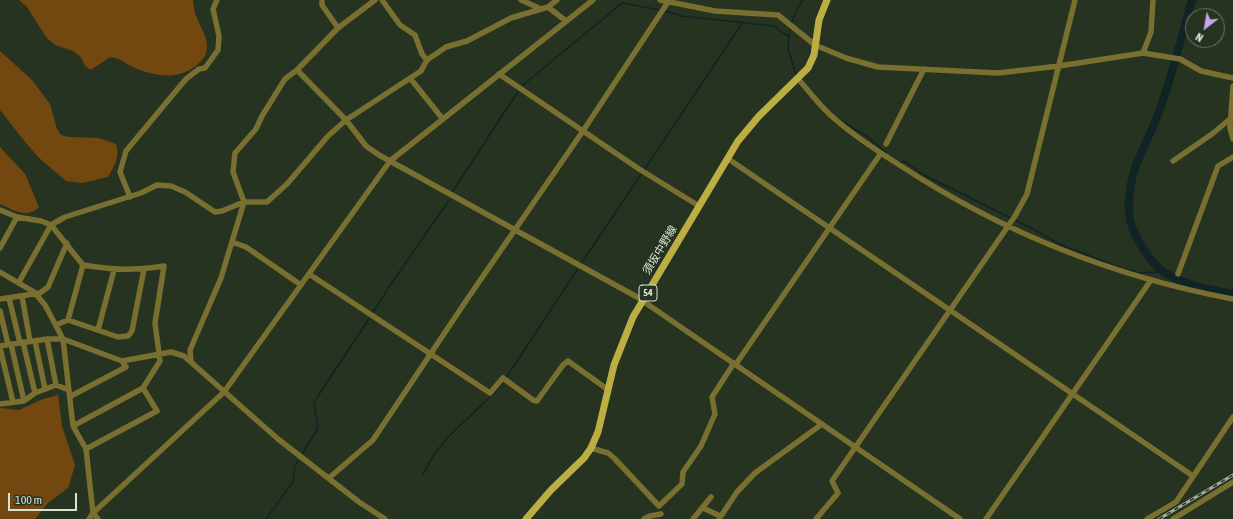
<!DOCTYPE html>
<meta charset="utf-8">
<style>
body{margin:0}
#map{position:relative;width:1233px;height:519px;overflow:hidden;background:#263320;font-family:"Asap Condensed",sans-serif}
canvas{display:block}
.north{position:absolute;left:1185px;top:8px;width:40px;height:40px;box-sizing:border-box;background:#263320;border:1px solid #6e7969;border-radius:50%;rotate:211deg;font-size:11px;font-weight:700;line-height:16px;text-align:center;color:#dae2d6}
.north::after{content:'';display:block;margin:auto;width:14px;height:18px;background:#c8a5ef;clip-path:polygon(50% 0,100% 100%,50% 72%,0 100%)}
.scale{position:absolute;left:8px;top:493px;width:69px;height:18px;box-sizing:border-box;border:2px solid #dae2d6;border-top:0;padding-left:5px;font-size:12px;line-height:14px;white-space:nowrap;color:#dae2d6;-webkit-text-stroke:3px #263320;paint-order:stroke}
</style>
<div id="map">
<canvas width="1233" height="519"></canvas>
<div class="north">N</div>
<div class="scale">100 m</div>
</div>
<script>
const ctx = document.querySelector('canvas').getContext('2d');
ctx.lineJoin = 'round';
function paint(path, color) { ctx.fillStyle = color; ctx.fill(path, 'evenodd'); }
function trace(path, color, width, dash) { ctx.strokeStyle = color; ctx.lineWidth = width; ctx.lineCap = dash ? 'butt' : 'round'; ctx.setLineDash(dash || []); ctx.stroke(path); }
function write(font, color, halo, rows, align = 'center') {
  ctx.font = font + ' "Asap Condensed","Noto Sans JP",sans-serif'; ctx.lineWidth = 4; ctx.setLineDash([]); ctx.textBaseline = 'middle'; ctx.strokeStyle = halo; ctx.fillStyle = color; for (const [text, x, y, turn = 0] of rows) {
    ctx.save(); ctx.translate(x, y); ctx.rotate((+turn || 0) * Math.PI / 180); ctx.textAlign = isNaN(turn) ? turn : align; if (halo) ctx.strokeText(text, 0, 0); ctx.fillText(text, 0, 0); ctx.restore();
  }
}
paint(new Path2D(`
 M19,0H193C194,6 194,13 197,18C200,27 208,38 207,47C207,55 203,60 197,65C178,81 153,76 133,67C122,62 123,59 110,57L91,70L85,66L81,57L73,51L55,45L46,37L27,7Z
 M0,51L32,80L50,104L57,129L61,135L69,137L99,138L116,144C120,157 115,165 108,177L82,183L66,181L38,157L26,143L0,110Z
 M0,147L25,174L39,207C28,219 13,210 0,204Z
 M58,395L62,426L75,465L68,488L48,503L35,519H0V408L19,410L43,399Z`), '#734810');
trace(new Path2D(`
 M664,11L682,16L774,26L789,37
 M791,24L797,9L803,0
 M790,28L788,48L796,75
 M522,86L622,3L660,10
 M837,118L868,137L886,153
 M899,162H906L922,174L1037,231L1061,245L1121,268
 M644,170L743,22
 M452,192L519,90
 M580,265L642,173
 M1125,269L1140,273L1162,272
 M372,314L391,284L449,200
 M506,378L577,270
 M492,395L504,381
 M301,456L318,428L314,403L318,396L369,319
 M423,475C437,442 464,423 489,398
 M266,519L293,482L295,465L298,461`), '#102325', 1.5);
trace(new Path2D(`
 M1192,0C1180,40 1171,83 1155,122C1148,140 1138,156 1133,175C1130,188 1127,207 1130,220C1133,235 1151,264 1164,272C1185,285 1209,290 1233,294`), '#102325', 8);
trace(new Path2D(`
 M322,0V5L338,28
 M382,0L400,25L415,35L422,54L427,60
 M521,0L541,9
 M660,0L715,11L778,15L815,45L846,58L878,67L998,73L1059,66L1143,53L1180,59L1201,71L1233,78
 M548,7L566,21
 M1143,53L1151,32L1153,0
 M297,70L346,120L366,146L379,155L637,297L960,519
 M499,74L639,169L699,206
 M410,78L442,118
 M798,79C810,92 821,108 835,119C855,137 879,152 901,166C1002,232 1115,277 1233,299
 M1233,86L1230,128L1233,139
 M886,144L924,69
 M727,158L1193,476
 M1173,161L1212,134L1230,119
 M130,197L120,172L126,151L186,79L199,69L205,68L218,50L219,36L213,9L217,0
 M0,210L17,217L41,221L51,225L83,265C115,270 131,271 164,266L155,323L160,361L143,388
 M232,242L246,247L301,285
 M0,248L17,217
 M0,272L34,292L45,305L63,339L73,426L86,449L93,513L98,519
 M309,274L490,393L503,378L533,400L537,401L563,365L568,361L607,389
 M1178,274L1218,166L1233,157
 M19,282L51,225L65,217L141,193L157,185L171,186L185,192L215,212L222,211L244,202H267L287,184L328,136L346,120L421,71L427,60L446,47L467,41L511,18L548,7L557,0
 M22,296L30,341
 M9,298L20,343
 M0,299L40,293L48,287L67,243
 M0,311L8,344
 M68,320L83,265
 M56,325L68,320L118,337L128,336L132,331L144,269
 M98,330L114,270
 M47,339L56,385
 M35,341L45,389
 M23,342L35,393
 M11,344L24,401
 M0,346L47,339H63L122,361L171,352L184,356L278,439L359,502L385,519
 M0,348L13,402
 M191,362L190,350L221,278L244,202L233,172L235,153L256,129L262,116L285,79L297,70L338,28L375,0
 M736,364L881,153
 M71,396L126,367L122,361
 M0,404L24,401L35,393L56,385L69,390
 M73,426L143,388L157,411L86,449
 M591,448L608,453L614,458L659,506L682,484L683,472L701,446L715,414L712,397L734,363
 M329,478L373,440L470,295L583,131L668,2
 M703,508L720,516
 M89,519L93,513L224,392L390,161L593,0
 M644,519L650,516L661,514
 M693,519L711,497
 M719,519L737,492L755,473L822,424
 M816,519L838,493L832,481L975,274L1015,216L1027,194L1075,0
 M986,519L1151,280
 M1147,519L1176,502L1233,417
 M1173,519L1233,482`), '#786f30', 5.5);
trace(new Path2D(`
 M526,519L551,490L584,458L591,448L598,432L614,365L633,317L738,141L759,116L808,68L814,55L819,20L827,0`), '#bdae43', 7);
const rail = new Path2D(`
 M1159,519L1233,475`);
trace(rail, '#a4ad9f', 3);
trace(rail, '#263320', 1.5, [4.5]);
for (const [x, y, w] of [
 [648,293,18]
]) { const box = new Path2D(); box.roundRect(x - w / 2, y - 8, w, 16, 3); ctx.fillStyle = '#263320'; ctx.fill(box); trace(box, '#dae2d6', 1); }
write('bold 10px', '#dae2d6', null, [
 ["54",648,293]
]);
write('11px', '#dae2d6', '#263320', [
 ["須坂中野線",660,250,-59]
]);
</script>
